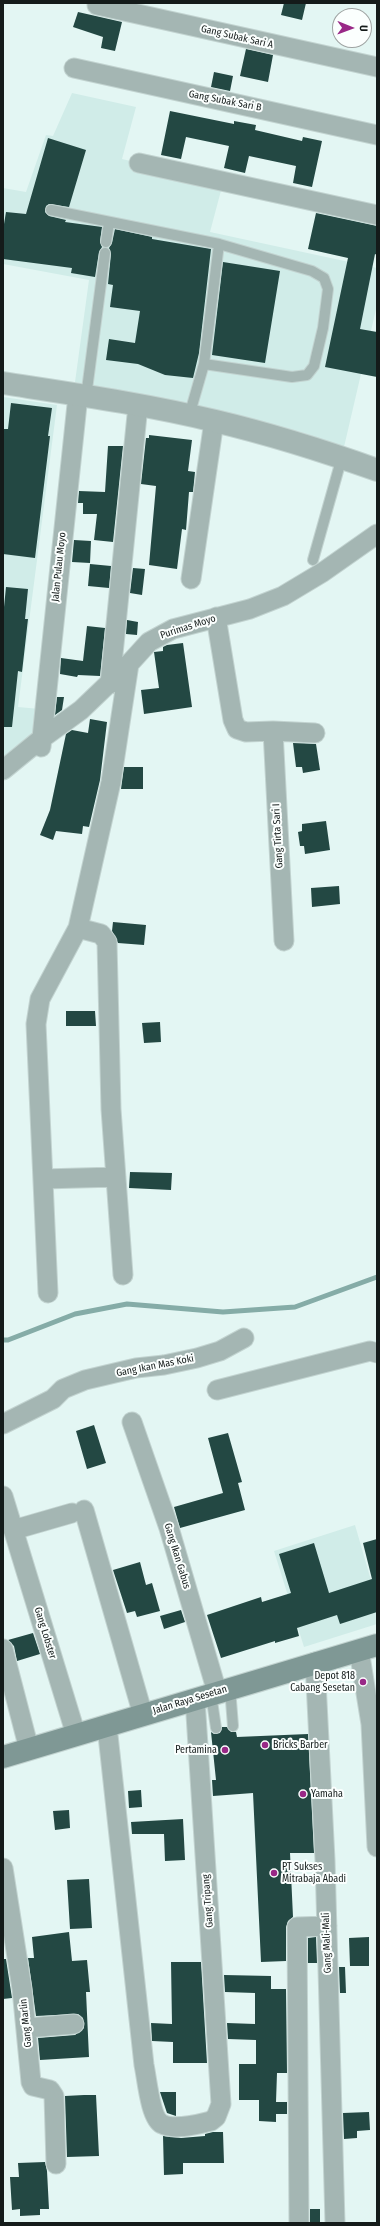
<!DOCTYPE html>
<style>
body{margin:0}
#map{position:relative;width:380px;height:2226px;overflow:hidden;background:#e3f6f3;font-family:"Fira Sans Condensed",sans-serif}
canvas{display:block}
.frame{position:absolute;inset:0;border:4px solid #141b1a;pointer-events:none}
.north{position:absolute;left:332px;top:8px;width:40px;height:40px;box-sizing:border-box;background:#fbfffe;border:1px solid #9fa4a3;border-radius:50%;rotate:91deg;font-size:11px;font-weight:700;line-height:16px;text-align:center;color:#141b1a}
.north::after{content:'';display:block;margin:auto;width:14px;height:18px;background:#992887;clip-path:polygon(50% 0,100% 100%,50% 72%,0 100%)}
</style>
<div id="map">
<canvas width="380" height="2226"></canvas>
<div class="frame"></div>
<div class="north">U</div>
</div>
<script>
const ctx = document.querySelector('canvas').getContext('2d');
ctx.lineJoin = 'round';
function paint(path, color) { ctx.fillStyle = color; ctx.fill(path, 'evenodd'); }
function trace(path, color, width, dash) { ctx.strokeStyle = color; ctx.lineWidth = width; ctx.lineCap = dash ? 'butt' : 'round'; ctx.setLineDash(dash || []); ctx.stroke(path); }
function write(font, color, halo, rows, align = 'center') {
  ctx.font = font + ' "Fira Sans Condensed",sans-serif'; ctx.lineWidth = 4; ctx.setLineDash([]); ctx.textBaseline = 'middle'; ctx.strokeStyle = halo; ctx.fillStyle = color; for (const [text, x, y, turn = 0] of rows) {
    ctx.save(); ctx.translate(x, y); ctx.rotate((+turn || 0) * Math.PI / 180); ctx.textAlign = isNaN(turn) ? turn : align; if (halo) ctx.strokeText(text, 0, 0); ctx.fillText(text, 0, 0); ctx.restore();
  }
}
paint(new Path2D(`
 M72,93L136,107L122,159L223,183L210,232L377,268V305L344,447L301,432L206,407L75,382L89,280L3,264V188L26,192L46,135L53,136Z
 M3,397L57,405L18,707L40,709L35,739L3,765Z
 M355,1525L377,1601V1624L304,1647L274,1551Z`), '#d0ece8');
trace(new Path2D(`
 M3,1340H8L75,1314L127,1304L223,1312L295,1307L377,1277`), '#85aca7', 5);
paint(new Path2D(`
 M284,3H306L302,20L281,15Z
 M78,12L122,22L115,51L101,48L103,37L73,27Z
 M246,49L273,55L268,82L240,76Z
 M214,72L233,76L230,91L211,87Z
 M170,111L234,124V121L256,125L255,130L302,141L303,137L322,141L312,187L293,183L296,166L249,156L245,173L224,168L229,146L186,137L181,159L161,155Z
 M48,138L86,150L69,207L49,204L46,206L45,212L49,216L66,220L65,222L102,227L100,241L102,247L99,252L95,277L71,273L72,268L3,259V230L6,212L26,214Z
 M316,213L377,226V255L375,254L360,329L377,332V377L325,367L348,258L308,249Z
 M115,229L152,237V239L211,249L199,353L193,378L165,375L138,364L106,360L109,339L135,343L140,311L110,307L113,285L108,284L111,254L109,248L112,243Z
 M223,262L280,271L265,363L212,355Z
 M11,403L52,408L48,436H50L35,558L3,554V429H8Z
 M149,435L192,440L188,471L195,472L193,492H189L186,530L182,529L177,569L149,565L156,486L141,484L146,438H149Z
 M108,446H123L113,542L94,540L97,514H83V503H78L79,491L105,492Z
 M74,540L91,541L90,563L72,562Z
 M90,564L111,566L109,588L88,586Z
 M133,568L145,569L142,595L130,593Z
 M6,587L28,589L25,619H28L22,672L18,671L12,727H3V617Z
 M127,620L138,622L137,635L126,634Z
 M87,626L105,628L100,676L78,675L77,677L60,674L61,658L83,661Z
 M183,643L192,707L144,714L141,690L159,688L154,652L163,651V647L167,645Z
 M57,697H64L62,710L55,715Z
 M90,719L107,722L100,780L89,827L83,826L82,834L56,831L53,840L40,835L50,810L66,734L72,730L88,733Z
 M293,743L316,744L320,770L303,773L302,767H296Z
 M124,767H143V789H121Z
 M326,821L330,850L305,854L304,846H300L298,832L302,831V824Z
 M339,886L340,904L312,907L311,888Z
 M113,922L146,925L144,945L118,943L112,931Z
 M66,1011H95L96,1026H66Z
 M160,1022L161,1042L144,1043L142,1023Z
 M130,1172L172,1173L171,1190L129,1188Z
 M94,1425L106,1463L87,1469L76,1431Z
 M228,1433L242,1482L238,1483L245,1510L180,1528L174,1507L223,1493L208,1438Z
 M377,1539V1612L340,1624L337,1615L297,1628L299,1636L275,1643V1641L221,1658L207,1615L261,1597L262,1602L291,1593L279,1554L314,1543L329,1593L372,1579L363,1543Z
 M140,1562L146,1585L152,1583L160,1611L137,1617L135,1611L127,1613L113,1570Z
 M181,1610L185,1622L164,1629L160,1616Z
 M33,1633L40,1654L17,1661L14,1646L8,1640Z
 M222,1727H227L231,1732H236L237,1737L308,1734L314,1853H290L293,1917L288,1921L286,1927V1961L261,1962L253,1793L213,1796L212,1780H216L211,1732L214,1734L220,1733Z
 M141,1790L142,1807L129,1808L128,1791Z
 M69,1810L70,1828L55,1830L53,1811Z
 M183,1819L185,1860L165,1861L164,1834H132L131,1822Z
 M89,1879L92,1928L70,1929L67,1880Z
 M69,1932L72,1961L87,1960L90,1992H86L89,2057L40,2060L38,2038L75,2035L84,2028L83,2018L78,2014L36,2016L28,1958H34L32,1937Z
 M316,1937L317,1963H308V1938Z
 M369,1937V1966H350L349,1938Z
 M3,1959H6L12,1998L3,1999Z
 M171,1962H201L207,2063H173V2042L152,2041L151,2023L172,2024Z
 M339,1967H345L346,1993H340Z
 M224,1975L271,1976V1989H286L287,2073H277L276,2102H287V2114H276V2122L259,2121V2100H239V2064H256V2040L228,2039L227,2023L255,2024V1993L225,1992Z
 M160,2092H176V2116L167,2113Z
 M84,2095H96L99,2156L67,2157L65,2096Z
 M369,2112L370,2130L357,2131V2138L344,2139L343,2113Z
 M213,2132H223L224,2163H183V2174L164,2175L163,2136L181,2138L205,2136V2134Z
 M45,2162L47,2171L49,2209H40V2215L20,2216V2209L12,2210L10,2177H19L18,2163Z
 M310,2209H320V2223H310Z`), '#234843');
const service = new Path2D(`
 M51,210L219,244L204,364L189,416
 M106,242L109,223
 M204,364L292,377L307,375L314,366L323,328L328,289L324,278L312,271L219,244
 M86,397L105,253
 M313,560L342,457
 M230,1688L233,1726
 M211,1694L216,1728`);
const minor = new Path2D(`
 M97,5L377,67
 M74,68L377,135
 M139,163L377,215
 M191,579L214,421
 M216,617L233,720L237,729L246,732L273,731L284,941
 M110,684L138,405
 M273,731L315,733
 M41,747L78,395
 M3,770L41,739L81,710L129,664L149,642L173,629L250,609L283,596L323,572L377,534
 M78,928L101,934L107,942L111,1109L123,1275
 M43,1179L116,1177
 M48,1293L36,1024L40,999L78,928L111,782L129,664
 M217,1390L370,1351L377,1353
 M132,1422L169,1528L217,1692
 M3,1424L53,1399L63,1389L85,1380L136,1368L164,1365L197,1358L220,1351L244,1338
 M3,1496L76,1735
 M84,1510L143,1715
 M13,1530L72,1513
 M3,1649L29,1749
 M359,1650L371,1724L377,1847
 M315,1662L325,1860L335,2223
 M107,1726L144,2065C147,2078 150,2118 162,2124C175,2131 198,2124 211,2121L216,2117L221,2104L195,1699
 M3,1868L22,1989L31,2082L33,2086L50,2090L54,2096L56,2164
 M27,2028L74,2024
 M299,2223L297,1927L327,1926`);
const tertiary = new Path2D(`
 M3,383C74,394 145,404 215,421C270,434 324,451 377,470`);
const secondary = new Path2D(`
 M3,1757L377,1645`);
trace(service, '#c2d3d0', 12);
trace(minor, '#c2d3d0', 21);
trace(tertiary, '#c2d3d0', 24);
trace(secondary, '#c2d3d0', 24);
trace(service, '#a4b6b3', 10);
trace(minor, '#a4b6b3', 19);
trace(tertiary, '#a4b6b3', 22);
trace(secondary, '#7f9895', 22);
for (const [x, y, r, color] of [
 [363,1682,4,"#992887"],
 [265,1745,4,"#992887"],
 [225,1750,4,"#992887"],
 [303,1794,4,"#992887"],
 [274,1873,4,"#992887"]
]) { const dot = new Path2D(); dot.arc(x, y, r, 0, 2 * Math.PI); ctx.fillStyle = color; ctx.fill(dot); trace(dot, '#fbfffe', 1.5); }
write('10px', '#141b1a', '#fbfffe', [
 ["Gang Subak Sari A",237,37,13],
 ["Gang Subak Sari B",225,101,11],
 ["Jalan Pulau Moyo",59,567,-84],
 ["Purimas Moyo",188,627,-18],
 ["Gang Tirta Sari I",278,836,-93],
 ["Gang Ikan Mas Koki",155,1366,-11],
 ["Gang Ikan Gabus",177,1556,73],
 ["Gang Lobster",45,1633,73],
 ["Jalan Raya Sesetan",190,1700,-17],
 ["Gang Tripang",208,1901,-94],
 ["Gang Mali-Mali",327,1943,-92],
 ["Gang Marlin",26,2023,-96]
]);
write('10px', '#141b1a', '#fbfffe', [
 ["Depot 818",355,1676,"right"],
 ["Cabang Sesetan",355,1688,"right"],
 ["Bricks Barber",273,1745],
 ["Pertamina",217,1750,"right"],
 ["Yamaha",311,1794],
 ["PT Sukses",282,1867],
 ["Mitrabaja Abadi",282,1879]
], 'left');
</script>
